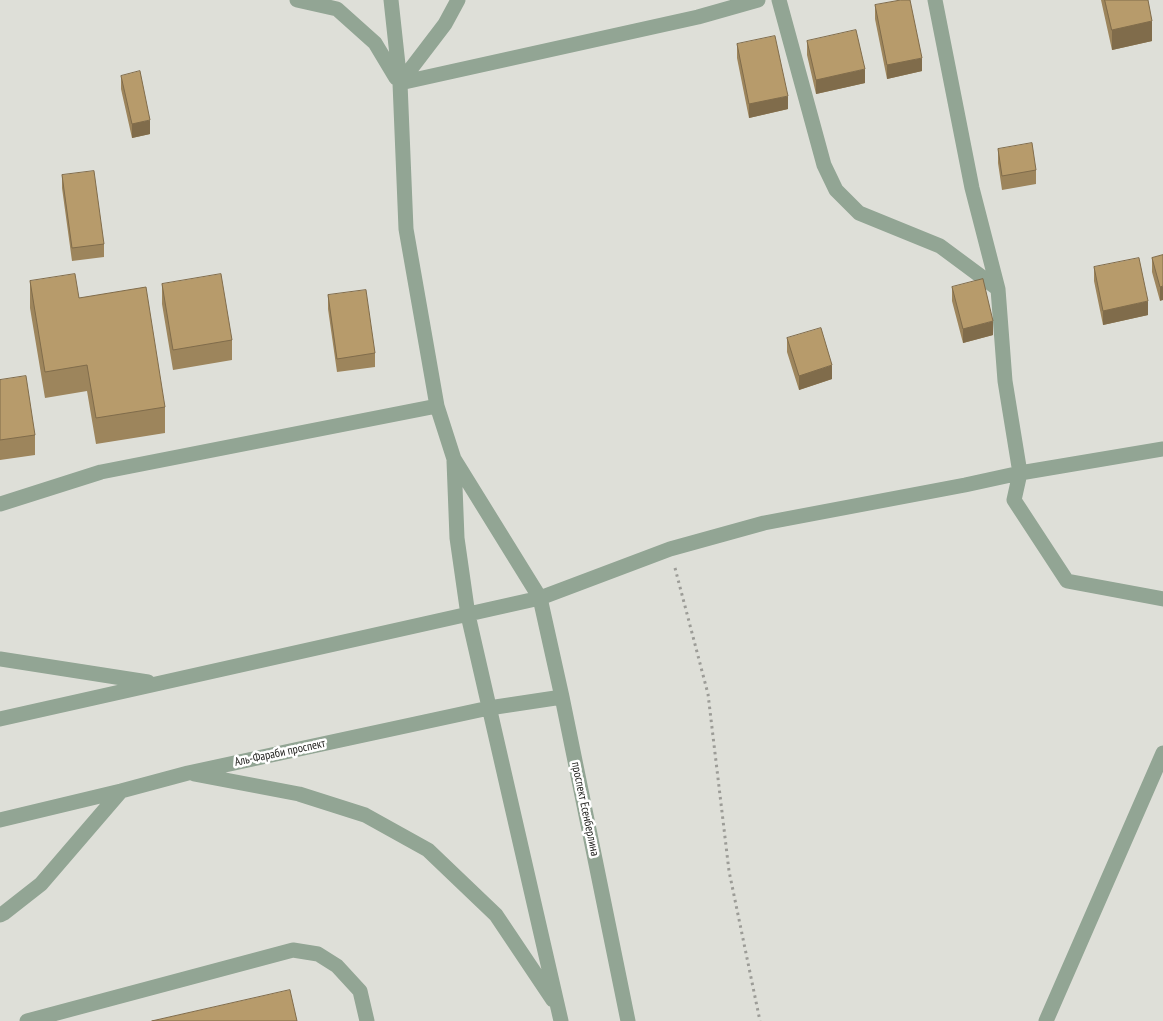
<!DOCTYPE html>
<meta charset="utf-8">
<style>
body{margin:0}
canvas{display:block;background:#dedfd8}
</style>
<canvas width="1163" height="1021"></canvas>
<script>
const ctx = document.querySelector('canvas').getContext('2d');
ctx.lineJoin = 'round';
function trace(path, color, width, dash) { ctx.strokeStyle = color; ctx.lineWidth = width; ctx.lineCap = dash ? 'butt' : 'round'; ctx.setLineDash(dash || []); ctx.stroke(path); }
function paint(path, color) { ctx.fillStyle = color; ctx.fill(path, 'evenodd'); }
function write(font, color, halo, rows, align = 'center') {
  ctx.font = font + ' "PT Sans Narrow",sans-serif'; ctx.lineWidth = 5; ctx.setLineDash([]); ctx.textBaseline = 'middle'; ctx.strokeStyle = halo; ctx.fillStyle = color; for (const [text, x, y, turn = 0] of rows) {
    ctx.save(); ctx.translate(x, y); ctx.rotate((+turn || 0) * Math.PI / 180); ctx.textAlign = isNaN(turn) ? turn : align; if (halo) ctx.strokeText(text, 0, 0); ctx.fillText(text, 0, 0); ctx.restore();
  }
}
trace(new Path2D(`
 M675,568L708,694L729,871L760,1021`), '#9c9c97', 3, [2.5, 4]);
trace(new Path2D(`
 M297,0L337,9L375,43L396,78
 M391,0L400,83L406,229L437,406L454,459L540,598L562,697L628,1021
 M779,0L824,165L836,190L859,213L940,246L998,289
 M935,0L972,188L998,289L1005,381L1020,473L1014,500L1067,581L1163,599
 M400,83L698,17L758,0
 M400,83L445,24L458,0
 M454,461L457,538L468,615L561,1021
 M0,504L101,472L437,406
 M0,659L148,682
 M0,719L540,598L670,549L764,523L965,485L1020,473L1163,449
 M194,774L299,794L365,815L428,850L496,915L553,1000
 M0,820L121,791L188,773L489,708L562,697
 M0,915L4,913L41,884L121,791
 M27,1021L293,950L318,954L337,966L360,991L367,1021
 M1046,1021L1163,753`), '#92a594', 15);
paint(new Path2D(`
 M1101,0H1148L1152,41L1112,50Z
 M875,5L922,71L887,79L875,19Z
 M807,41L865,83L816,94L807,55Z
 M737,44L788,109L749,118L737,58Z
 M121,76L150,134L132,138L121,89Z
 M998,149L1036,170V184L1002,190L998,163Z
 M62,175L104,244V257L72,261L62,188Z
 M1163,255L1160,301L1152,272V258Z
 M1094,267L1148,315L1103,325L1094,281Z
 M30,281L79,298L165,407V433L96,444L87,391L45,398L30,308Z
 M162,284L232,340V360L173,370L162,304Z
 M952,287L993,335L963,343L952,301Z
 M328,295L375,353V367L337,372L328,309Z
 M787,338L832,379L799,390L787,352Z
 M0,380L35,435V455L0,460Z`), '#9d855c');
paint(new Path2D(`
 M1152,21V41L1112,50V30Z
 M922,58V71L887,79V65Z
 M865,69V83L816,94V80Z
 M788,96V109L749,118V104Z
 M150,120V134L132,138V124Z
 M1163,286V300L1160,301V287Z
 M1148,301V315L1103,325V311Z
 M993,321V335L963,343V329Z
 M832,365V379L799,390V376Z`), '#806c4b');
const building = new Path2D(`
 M901,0H910L922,58L887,65L875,5Z
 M1105,0H1148L1152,21L1112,30Z
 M856,30L865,69L816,80L807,41Z
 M775,36L788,96L749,104L737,44Z
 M140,71L150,120L132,124L121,76Z
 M1032,143L1036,170L1002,176L998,149Z
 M94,171L104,244L72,248L62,175Z
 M1163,255V286L1160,287L1152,258Z
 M1139,258L1148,301L1103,311L1094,267Z
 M75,274L79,298L146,287L165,407L96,418L87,365L45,372L30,281Z
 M221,274L232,340L173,350L162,284Z
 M983,279L993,321L963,329L952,287Z
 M366,290L375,353L337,359L328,295Z
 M821,328L832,365L799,376L787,338Z
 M26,376L35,435L0,440V380Z
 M290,990L297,1021H152Z`);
paint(building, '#b79b6b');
trace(building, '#806c4b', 1);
write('12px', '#242421', '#fff', [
 ["Аль-Фараби проспект",280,753,-12],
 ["проспект Есенберлина",585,809,78]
]);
</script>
